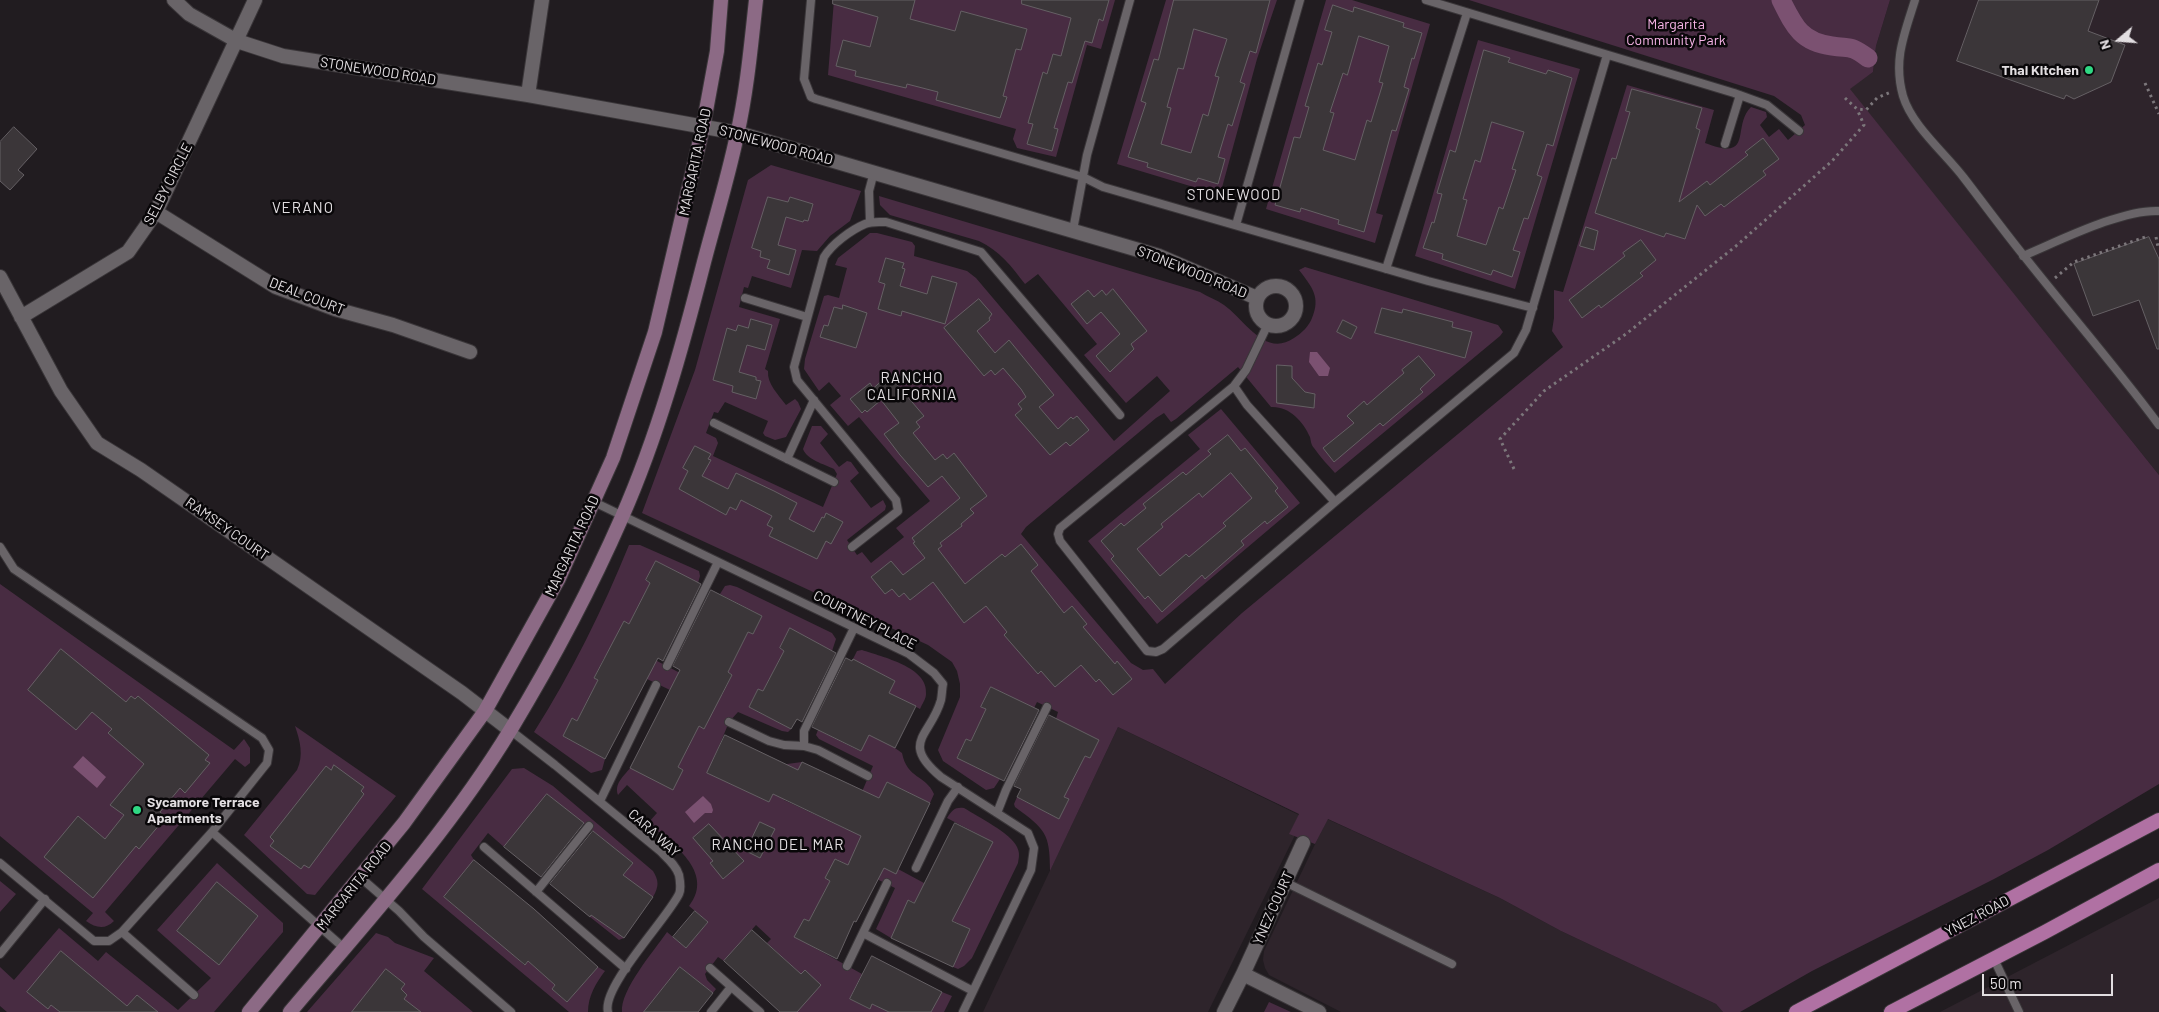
<!DOCTYPE html>
<style>
body{margin:0}
#map{position:relative;width:2159px;height:1012px;overflow:hidden;background:#211c20;font-family:Barlow,sans-serif}
canvas{display:block}
.north{position:absolute;left:2094px;top:15px;width:50px;height:50px;-webkit-text-stroke:4px #090709;paint-order:stroke;rotate:252deg;font-size:14px;font-weight:700;line-height:20px;text-align:center;color:#e2dee1}
.north::after{content:'';display:block;margin:auto;width:18px;height:22px;background:#e2dee1;clip-path:polygon(50% 0,100% 100%,50% 72%,0 100%)}
.scale{position:absolute;left:1982px;top:974px;width:131px;height:22px;box-sizing:border-box;border:2px solid #e2dee1;border-top:0;padding-left:6px;font-size:15px;line-height:18px;white-space:nowrap;color:#e2dee1;-webkit-text-stroke:4px #090709;paint-order:stroke}
</style>
<div id="map">
<canvas width="2159" height="1012"></canvas>
<div class="north">N</div>
<div class="scale">50 m</div>
</div>
<script>
const ctx = document.querySelector('canvas').getContext('2d');
ctx.lineJoin = 'round';
function paint(path, color) { ctx.fillStyle = color; ctx.fill(path, 'evenodd'); }
function trace(path, color, width, dash) { ctx.strokeStyle = color; ctx.lineWidth = width; ctx.lineCap = dash ? 'butt' : 'round'; ctx.setLineDash(dash || []); ctx.stroke(path); }
function write(font, color, halo, rows, align = 'center') {
  ctx.font = font + ' Barlow,sans-serif'; ctx.lineWidth = 5; ctx.setLineDash([]); ctx.textBaseline = 'middle'; ctx.strokeStyle = halo; ctx.fillStyle = color; for (const [text, x, y, turn = 0] of rows) {
    ctx.save(); ctx.translate(x, y); ctx.rotate((+turn || 0) * Math.PI / 180); ctx.textAlign = isNaN(turn) ? turn : align; if (halo) ctx.strokeText(text, 0, 0); ctx.fillText(text, 0, 0); ctx.restore();
  }
}
paint(new Path2D(`
 M1890,0H2159V475L1849,89L1873,72L1876,46Z
 M1118,727L1299,815L1290,833L1295,835L1208,1012H983Z
 M1327,819L1500,898L1561,931L1716,1004L1723,1012H1341L1269,975L1265,968L1263,960L1264,951Z
 M2159,898V1012H1940L2038,961Z`), '#2e242b');
paint(new Path2D(`
 M834,0H1115L1101,49L1087,45L1056,157L1017,148L1013,139L1016,129L828,75Z
 M1166,0H1277L1257,59L1220,195L1117,164Z
 M1326,0H1352L1430,24L1376,213L1383,215L1375,243L1266,209Z
 M1469,0H1890L1876,46L1873,72L1850,89L2159,475V784L2048,850L1994,879L1812,971L1740,1012H1723L1716,1004L1561,931L1500,898L1328,819L1315,844L1289,834L1299,814L1118,727L1050,871C1050,833 1045,829 1015,807L1014,804L1017,797L1059,819L1069,799L1064,797L1085,756L1090,758L1099,740L1056,719L1058,712L1037,702L1034,708L991,687L981,707L986,709L971,741L966,739L957,757L1000,779L994,788L986,790L943,761L938,750L960,697V684L957,671L952,662L928,645L642,513L695,370L748,180L771,165L861,191L850,221L830,236L817,251L802,250L791,288L752,276L748,288L744,287L739,307L780,319L765,369L768,371C767,384 778,394 786,405L795,399L798,402L801,409L786,437L775,440L765,436L763,433L768,421L725,402L718,413L714,412L706,433L716,438L718,443L713,456L823,507L837,474L834,469C824,464 807,460 803,449L812,426H821L828,434L820,443L839,467L847,461L851,462L859,473L850,481L871,508L883,500L886,506L885,510L847,540L857,555L862,552L871,563L904,537L896,528L930,501L859,417L848,426L830,405L841,396L829,382L819,391L804,369L805,359L824,296L828,295L839,298L847,268L835,265L838,258L870,233H877L912,242L915,246L914,256L967,271L976,278L1114,441L1170,391L1157,376L1126,403L1084,355L1097,344L1038,274L1025,284C1011,266 1000,251 979,241L890,215L880,205L879,196L1200,292C1208,297 1217,300 1224,305C1245,320 1265,358 1294,338C1302,333 1309,326 1312,318C1321,297 1312,287 1299,270L1305,267L1498,325L1503,332L1500,336L1335,473C1328,465 1320,457 1314,448C1311,445 1311,441 1310,437C1303,421 1289,406 1271,407L1238,367L1176,419L1171,422L1164,413L1156,418L1026,527L1021,534L1131,663L1143,670L1153,669L1165,684L1242,613L1563,347L1552,331L1554,318V290L1563,292L1627,85L1714,110L1705,143C1755,162 1731,127 1751,107L1766,112L1767,117L1760,125L1769,137L1779,129L1788,140L1805,125L1801,115L1774,96Z
 M1478,40L1580,69L1515,289L1415,256Z
 M1221,409L1300,503L1157,624L1088,541L1200,449L1188,435Z
 M629,545H640L699,571L700,576L698,583L656,561L646,580L650,583L629,624L624,621L615,639L722,695L732,675L728,672L748,632L753,634L762,616L720,594L725,586L730,585L737,587L832,633L836,639L832,651L790,629L780,648L784,651L763,691L758,689L749,707L791,729L788,732L782,731L738,712L729,722L708,773L769,802L787,764L802,762L784,800L846,829L873,766L819,739L816,735L818,730L860,751L895,681L853,659L857,651L862,650C882,657 929,667 926,694C926,699 922,704 920,709L903,700L895,748L902,753C907,779 926,775 934,794L930,803L887,782L878,801L898,869L924,883L993,842L947,818C952,810 955,807 964,808C977,816 1012,834 1017,847C1020,853 1019,857 1018,863L972,958L964,966L958,969L953,967L970,929L909,900L891,938L876,929L895,888L836,859L825,878L830,881L809,921L804,919L795,937L862,974L850,999L869,1009L872,1004L889,1012H797L805,970L801,974L767,943L771,939L756,925L724,961L718,957L705,974L707,980L716,989L713,993L680,967L644,1012H622C620,990 654,951 667,932L686,948L708,922L689,906C716,872 671,842 648,823L657,813L627,785L618,795C614,784 623,777 630,768L683,770L678,767L699,726L704,729L713,711C677,692 640,677 604,658L594,678L598,680L577,721L572,719L563,736L605,759L602,770L591,773L534,732C572,672 602,611 629,545Z
 M0,584L234,750L244,739L250,748V763L245,767L235,759L105,912L114,921C105,930 96,928 86,921L93,913L0,836Z
 M295,726L396,796L315,895L307,894L244,835L297,770C304,755 300,741 295,726Z
 M524,768L553,786L653,871C659,881 659,886 653,897L640,888L624,938L619,940L590,917L633,863L547,794L504,847L488,833L471,855L474,860L444,897L494,939L525,902L540,914L508,950L524,965L528,961L555,985L552,989L567,1002L598,967L605,971C596,983 588,996 588,1012H569L422,889L512,769Z
 M217,863L283,923V932L214,1012H7L0,1006V967L14,980L59,928L98,961L106,952L178,1010L211,978L157,930Z
 M0,881L16,894L0,912Z
 M376,933L388,937L395,943L434,958L424,971L473,1012H307Z
 M942,992L952,996L944,1012H931Z
 M1269,1002L1291,1012H1264Z`), '#482c42');
paint(new Path2D(`
 M1310,352H1317L1330,368L1328,376H1319L1309,362Z
 M83,756L106,777L97,788L73,767Z
 M703,796L711,804L713,810L712,813H705L694,823L685,812Z`), '#7b5171');
trace(new Path2D(`
 M1781,0C1794,26 1801,42 1832,46C1852,49 1850,45 1868,58`), '#7b5171', 19);
const building = new Path2D(`
 M833,0H915L910,19L955,31L961,11L1027,29L1021,50L1016,49L1003,96L1007,97L1000,118L936,100L938,92L907,84L906,88L855,76L856,71L836,66L843,40L870,47L878,17L833,4Z
 M1022,0H1109L1103,21L1099,19L1092,43L1085,41L1072,83L1068,82L1054,128L1058,129L1052,151L1027,144L1033,124L1028,123L1043,72L1047,74L1053,54L1061,56L1071,18L1022,4Z
 M1174,0H1270L1256,53L1250,51L1240,82L1245,84L1232,126L1228,124L1218,157L1225,159L1218,184L1198,178L1196,182L1147,167L1148,163L1128,157L1146,103L1141,101L1154,59L1158,60ZM1194,29L1227,39L1215,76L1219,77L1208,116L1203,114L1191,153L1161,144L1171,108L1167,107L1178,68L1183,69Z
 M1979,0H2099L2088,31L2125,45L2111,82L2074,99L2066,95L2064,99L1957,61Z
 M1333,5L1353,12L1354,7L1404,23L1403,27L1422,33L1414,59L1412,58L1404,87L1409,89L1396,131L1392,130L1364,232L1338,224L1339,220L1301,208L1300,212L1275,205L1294,137L1300,138L1309,107L1305,106L1318,63L1322,65L1332,32L1325,30ZM1359,36L1389,46L1379,82L1383,83L1371,122L1367,120L1355,160L1323,150L1334,113L1330,112L1343,73L1347,75Z
 M1484,50L1510,58L1508,62L1546,74L1548,70L1572,78L1553,146L1547,144L1537,175L1542,177L1528,219L1524,218L1513,250L1520,252L1512,277L1493,270L1491,275L1442,259L1443,254L1423,248L1432,222L1434,223L1442,194L1437,193L1450,150L1455,152ZM1492,122L1524,132L1512,169L1516,170L1503,209L1499,207L1486,245L1457,236L1467,200L1463,199L1475,160L1480,162Z
 M1632,89L1702,108L1696,128L1700,130L1679,202L1707,181L1710,185L1748,155L1745,152L1763,138L1779,159L1763,171L1766,175L1724,207L1721,204L1705,216L1697,205L1685,239L1666,233L1664,237L1595,213L1612,158L1616,159L1630,112L1626,111Z
 M14,127L37,149L18,170L24,175L10,190L0,181V142Z
 M768,197L788,202L790,197L813,204L808,221L804,220L803,222L786,217L778,245L796,250L789,275L767,268L770,260L760,257L761,251L752,248Z
 M1586,227L1598,231L1594,250L1580,246Z
 M2149,237L2159,259V349H2157L2139,300L2093,316L2074,264Z
 M1641,240L1656,260L1640,273L1643,276L1601,308L1599,305L1582,318L1569,300L1625,256L1623,253Z
 M886,258L904,263L902,268L905,269L900,286L927,294L932,276L957,283L945,324L902,311L901,316L878,309L885,284L879,282Z
 M1113,289L1147,331L1131,344L1134,349L1110,372L1096,356L1120,334L1101,312L1087,324L1071,304L1088,290L1094,297L1102,290L1106,295Z
 M979,299L992,314L989,318L990,320L977,331L995,353L1009,340L1054,395L1039,407L1058,429L1071,417L1073,419L1077,416L1089,430L1070,446L1066,442L1050,455L1015,415L1022,409L1018,404L1026,397L1021,389L1003,368L995,375L991,370L984,376L944,328Z
 M843,305L867,313L856,348L820,337L824,325L828,326L834,307L842,309Z
 M1382,308L1402,313L1403,309L1453,322L1452,327L1472,332L1465,358L1375,333Z
 M751,319L772,325L765,350L747,345L739,372L756,377V380L761,381L756,399L732,392L733,386L713,380L727,328L736,331L738,325L748,328Z
 M1343,320L1357,327L1351,339L1337,332Z
 M1419,356L1435,375L1420,389L1423,392L1383,426L1380,423L1334,462L1323,448L1354,423L1347,416L1364,401L1367,405L1404,373L1402,370Z
 M1277,365L1292,366V378L1305,392L1315,394L1314,408L1277,403Z
 M889,375L924,416L916,422L920,427L913,433L935,460L943,454L947,459L954,453L987,496L970,509L974,513L961,524L962,526L940,543L942,546L938,549L965,584L1002,554L1005,557L1021,544L1038,565L1031,571L1064,613L1072,606L1087,624L1083,627L1115,664L1117,661L1132,679L1113,695L1099,679L1096,682L1081,665L1055,687L1041,671L1038,674L1004,635L1007,632L986,606L964,623L933,582L910,600L904,593L899,597L892,589L885,594L871,577L891,561L903,575L925,558L913,543L915,542L912,538L960,498L942,476L928,487L900,455L884,434L899,423L881,400L867,412L865,410L862,413L850,399L870,383L873,388Z
 M1228,435L1241,451L1245,448L1278,488L1275,491L1288,507L1267,524L1265,521L1241,541L1244,545L1205,579L1202,575L1162,612L1148,596L1145,599L1111,559L1114,556L1101,541L1121,523L1124,526L1146,508L1143,504L1183,472L1186,475L1211,454L1208,451ZM1231,473L1252,498L1223,523L1226,526L1189,557L1186,554L1160,576L1137,549L1163,527L1161,524L1199,493L1202,497Z
 M695,446L711,454L708,459L711,460L702,476L728,489L736,473L774,491L797,503L789,519L814,532L822,517L824,518L826,513L843,522L831,544L826,541L817,559L769,536L773,528L767,525L772,516L741,500L736,510L730,507L726,515L679,489L688,471L683,468Z
 M656,561L701,584L663,661L658,658L605,759L563,736L572,718L577,721L598,680L594,678L624,621L629,624L650,583L646,580Z
 M711,590L762,616L753,634L748,632L728,672L732,675L704,729L699,726L678,767L683,770L673,790L630,768L680,670L673,666Z
 M790,628L836,653L802,722L797,719L791,729L749,707L758,689L763,691L784,651L780,648Z
 M61,649L126,702L131,696L135,699L138,696L209,755L205,760L210,763L185,793L180,788L160,812L166,817L139,849L136,846L93,898L44,857L78,816L105,839L124,815L110,805L144,764L108,733L112,729L92,712L76,730L28,690Z
 M846,658L852,661L853,659L895,681L889,693L916,706L895,748L869,735L861,751L812,727Z
 M991,687L1039,710L1004,781L957,758L966,739L971,741L986,709L981,707Z
 M1049,715L1099,740L1090,758L1085,756L1064,797L1069,799L1059,819L1017,797L1021,789L1014,786Z
 M725,735L798,770L802,762L879,798L887,782L930,803L896,874L884,868L856,922L854,921L837,959L794,937L804,919L809,921L830,881L825,878L835,859L848,865L861,836L773,794L769,802L707,773Z
 M334,765L364,787L361,791L364,794L309,868L304,865L301,869L270,846L274,841L270,837L326,766L331,770Z
 M547,794L584,823L541,877L504,847Z
 M760,822L775,829L760,858L746,851Z
 M955,823L993,842L952,921L970,929L953,967L891,938L908,900L914,903Z
 M709,824L744,861L723,879L710,863L713,861L693,838Z
 M593,831L633,863L623,875L653,897L624,938L591,915L590,917L550,884Z
 M474,860L534,909L598,967L567,1002L552,989L555,985L528,961L525,965L444,897Z
 M217,882L258,916L219,965L177,931Z
 M695,911L708,922L686,948L673,937Z
 M752,930L801,974L805,970L821,985L797,1012H780L724,961Z
 M61,951L127,1006L137,995L158,1012H60L51,1005L48,1009L27,992Z
 M872,956L942,992L931,1012H889L872,1004L870,1009L850,999Z
 M680,967L713,993L698,1012H644Z
 M386,969L405,984L401,989L407,995L404,999L421,1012H352Z`);
paint(building, '#3b3639');
trace(building, '#656064', 1);
const service = new Path2D(`
 M811,0L804,79L811,97L816,99L1083,177L1103,187L1428,281L1533,308
 M1426,0L1734,93L1767,105L1799,131
 M1915,0C1904,35 1893,60 1903,96C1912,126 1945,153 1964,178C1984,204 2003,230 2024,256C2069,313 2116,367 2159,425
 M1725,144L1740,95
 M870,222L869,191L874,172
 M1236,225L1300,0
 M1073,230L1087,155L1130,0
 M2023,256C2059,241 2122,209 2159,211
 M1386,269L1467,13
 M745,298L807,317
 M1268,324L1246,370L1234,386L1060,528L1058,534L1060,541L1147,651L1156,652L1163,649L1335,502L1514,353L1526,330L1607,55
 M1234,386L1247,405L1335,502
 M714,423L834,482
 M787,459L814,400
 M594,502L909,654L934,673L943,684C942,689 942,695 941,700C931,736 899,742 941,777L1028,833L1034,848L1031,870L963,1012
 M0,547L14,569L262,738L269,750L267,763L212,832L122,932L109,941H94L0,863
 M852,547L898,511L896,500L797,380L794,367L824,257C832,244 851,230 865,224C872,221 879,222 886,222L981,252L1120,415
 M667,666L718,562
 M729,722L769,741L784,745L804,746L818,750L868,776
 M510,730L555,765L660,851C667,858 676,865 679,875C680,880 681,890 679,894C667,919 601,987 608,1012
 M804,746V731L854,628
 M600,801L656,685
 M997,813L1006,790L1047,707
 M212,832L344,948
 M484,847L626,969
 M916,868L948,801L958,787
 M361,878L399,911L424,937L511,1012
 M1285,882L1452,964
 M536,892L589,826
 M122,932L194,995
 M863,933L973,991
 M0,954L45,899
 M1994,959L2019,1012
 M847,966L887,883
 M710,968L760,1012
 M711,1012L731,987`);
const minor = new Path2D(`
 M174,0L189,14L237,41L283,56L528,95L738,133L1159,256L1257,298
 M528,95L542,0
 M156,212L276,287L335,309L393,325L470,352
 M0,277L61,391L97,443L141,470L462,693L510,730
 M1256 306a20 20 0 1 1 40 0a20 20 0 1 1-40 0Z
 M21,317L128,252L156,212L255,0
 M1243,974L1319,1012
 M1224,1012L1243,974L1303,843`);
const secondary = new Path2D(`
 M249,1012L404,823L485,711L559,578L613,458L655,332L703,127L717,51L721,0
 M290,1012C367,921 449,831 511,729C552,661 590,590 622,517C658,435 682,348 704,262C715,220 728,178 737,135C747,91 751,45 756,0`);
const primary = new Path2D(`
 M1796,1012L2159,820
 M1891,1012L2045,932L2159,870`);
trace(service, '#3a3639', 10);
trace(minor, '#3a3639', 16);
trace(secondary, '#3a3639', 16);
trace(primary, '#3a3639', 16);
trace(new Path2D(`
 M2145,83L2159,114
 M1845,98L1857,109L1866,110L1877,98L1891,92
 M2156,237L2158,247
 M2055,278L2074,262L2148,236
 M1514,469L1500,439L1544,391L1626,334L1736,246L1832,161L1864,125L1857,109`), '#7c777b', 3, [2.5, 4]);
trace(service, '#696468', 8);
trace(minor, '#696468', 14);
trace(secondary, '#8c6a85', 14);
trace(primary, '#b071a3', 14);
for (const [x, y, r, color] of [
 [2089,70,5,"#2fd883"],
 [137,810,5,"#2fd883"]
]) { const dot = new Path2D(); dot.arc(x, y, r, 0, 2 * Math.PI); ctx.fillStyle = color; ctx.fill(dot); trace(dot, '#090709', 2); }
write('14px', '#fab6ea', '#090709', [
 ["Margarita",1676,24],
 ["Community Park",1676,40]
]);
write('bold 14px', '#e2dee1', '#090709', [
 ["Thai Kitchen",2079,70],
 ["Sycamore Terrace",147,802,"left"],
 ["Apartments",147,818,"left"]
], 'right');
write('14px', '#e2dee1', '#090709', [
 ["STONEWOOD ROAD",378,71,9],
 ["STONEWOOD ROAD",776,145,15],
 ["MARGARITA ROAD",695,162,-78],
 ["SELBY CIRCLE",168,184,-63],
 ["STONEWOOD ROAD",1192,272,22],
 ["DEAL COURT",307,296,21],
 ["RAMSEY COURT",227,529,35],
 ["MARGARITA ROAD",572,546,-65],
 ["COURTNEY PLACE",865,620,27],
 ["CARA WAY",654,833,42],
 ["MARGARITA ROAD",354,886,-51],
 ["YNEZ COURT",1273,908,-66],
 ["YNEZ ROAD",1977,916,-28]
]);
ctx.letterSpacing = '1px';
write('15px', '#e2dee1', '#090709', [
 ["STONEWOOD",1234,195],
 ["VERANO",303,208],
 ["RANCHO",912,378],
 ["CALIFORNIA",912,395],
 ["RANCHO DEL MAR",778,845]
]);
ctx.letterSpacing = '0px';
</script>
